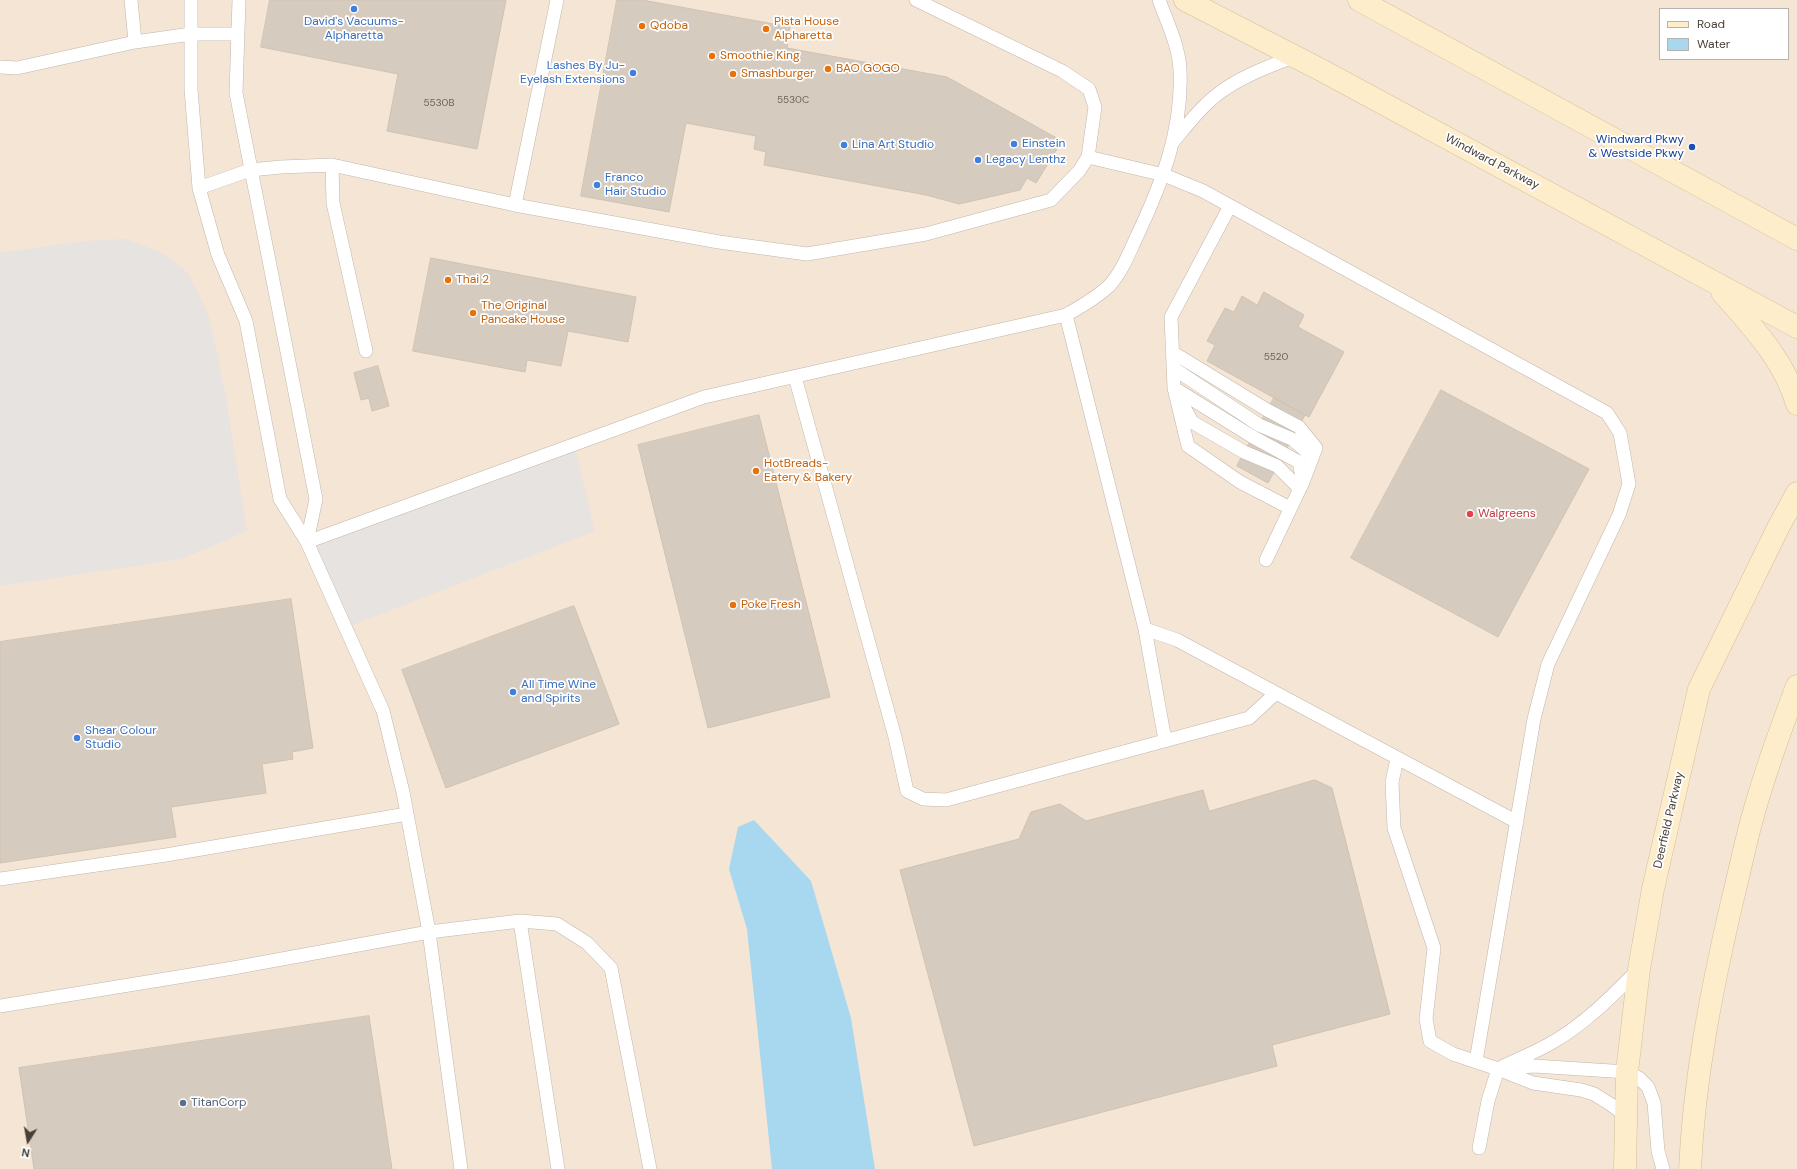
<!DOCTYPE html>
<style>
body{margin:0}
#map{position:relative;width:1797px;height:1169px;overflow:hidden;background:#f4f0e9;font-family:"DM Sans",sans-serif}
canvas{display:block}
.legend{position:absolute;left:1659px;top:8px;width:130px;height:52px;box-sizing:border-box;background:#fff;border:1px solid #b6b3af;margin:0;padding:5px 7px;list-style:none;font-size:12px;color:#484038}
.legend li{display:flex;align-items:center;gap:8px;height:20px}
.legend b{width:20px;border:1px solid #b6b3af}
.north{position:absolute;left:8px;top:1121px;width:40px;height:40px;-webkit-text-stroke:3px #fff;paint-order:stroke;rotate:191deg;font-size:11px;font-weight:700;line-height:16px;text-align:center;color:#484038}
.north::after{content:'';display:block;margin:auto;width:14px;height:18px;background:#484038;clip-path:polygon(50% 0,100% 100%,50% 72%,0 100%)}
</style>
<div id="map">
<canvas width="1797" height="1169"></canvas>
<ul class="legend">
<li><b style="height:5px;background:#feedca"></b>Road</li>
<li><b style="height:11px;background:#a7d8ef"></b>Water</li>
</ul>
<div class="north">N</div>
</div>
<script>
const ctx = document.querySelector('canvas').getContext('2d');
ctx.lineJoin = 'round';
function paint(path, color) { ctx.fillStyle = color; ctx.fill(path, 'evenodd'); }
function trace(path, color, width, dash) { ctx.strokeStyle = color; ctx.lineWidth = width; ctx.lineCap = dash ? 'butt' : 'round'; ctx.setLineDash(dash || []); ctx.stroke(path); }
function write(font, color, halo, rows, align = 'center') {
  ctx.font = font + ' "DM Sans",sans-serif'; ctx.lineWidth = 3.5; ctx.setLineDash([]); ctx.textBaseline = 'middle'; ctx.strokeStyle = halo; ctx.fillStyle = color; for (const [text, x, y, turn = 0] of rows) {
    ctx.save(); ctx.translate(x, y); ctx.rotate((+turn || 0) * Math.PI / 180); ctx.textAlign = isNaN(turn) ? turn : align; if (halo) ctx.strokeText(text, 0, 0); ctx.fillText(text, 0, 0); ctx.restore();
  }
}
paint(new Path2D(`
 M0,0H1797V1169H0ZM1660,9H1788V59H1660Z`), '#f5e5d5');
paint(new Path2D(`
 M126,239L164,254L188,273L209,316L225,392L247,531L181,559L0,586V253L85,241Z
 M574,445L595,531L350,626L311,541Z`), '#e6e3e1');
paint(new Path2D(`
 M754,820L811,881L851,1018L875,1169H772L747,929L729,869L738,827Z`), '#a7d8ef');
const building = new Path2D(`
 M270,0H506L477,149L387,131L398,74L261,47Z
 M617,0H642L790,27L787,48L947,77L1062,141L1036,183L1027,178L1020,190L959,204L926,195L764,165L766,152L754,149L756,136L686,123L669,212L581,196Z
 M431,258L636,297L628,342L568,331L561,366L527,360L525,372L413,351Z
 M1264,292L1304,315L1298,327L1344,352L1309,417L1207,361L1215,345L1207,341L1225,308L1234,312L1242,296L1257,305Z
 M378,366L389,406L372,411L369,398L361,400L354,373Z
 M1441,390L1589,469L1498,637L1351,558Z
 M1274,398L1305,415L1268,483L1237,466Z
 M759,415L830,697L708,728L638,445Z
 M291,599L313,748L292,752L293,759L262,764L266,793L171,807L176,837L0,863V642Z
 M574,606L619,724L446,788L402,670Z
 M1315,780L1332,788L1390,1014L1272,1045L1277,1066L974,1146L900,870L1019,839L1031,812L1060,804L1086,821L1203,790L1209,811Z
 M369,1016L392,1169H34L19,1068Z`);
paint(building, '#d6cbbf');
trace(building, '#d1c2b2', 1);
const lane = new Path2D(`
 M131,0L135,42
 M191,0V89L199,188L218,255L246,321L280,499L307,542L383,711L403,792L429,932L461,1169
 M239,0L236,93L316,499L307,542
 M0,67L17,68L135,42L191,34H237
 M1173,142C1188,124 1203,104 1222,91C1244,75 1271,66 1295,56
 M1088,157L1164,175L1203,191L1607,413L1620,433L1629,484L1619,515L1548,664L1534,719L1476,1061
 M332,165L333,203L366,351
 M199,188L250,170L281,167L332,165L515,205L719,242L807,254L926,234L1051,200L1079,171L1088,157L1095,107L1089,89L1062,71L916,0
 M515,205L557,0
 M1230,206L1171,317L1174,388L1253,437L1299,462L1303,482L1266,560
 M1066,315L1145,629L1165,740
 M1172,352L1267,410L1299,427L1316,448L1303,482
 M1173,368L1259,425L1292,439L1313,457
 M795,377L895,737L907,791L923,799L946,800L1249,718L1276,693
 M1174,388L1188,446L1240,482L1290,508
 M1183,405L1192,422L1244,452L1277,466L1300,489
 M307,542L704,397L1066,315C1082,306 1096,298 1109,286C1122,272 1129,253 1137,236C1162,183 1183,129 1180,70C1179,46 1167,22 1159,0
 M1145,629L1177,640L1517,822
 M1397,759L1392,782L1394,828L1434,948L1426,1019L1430,1041L1453,1054L1498,1069L1533,1083L1581,1090L1594,1094L1610,1104L1625,1115
 M0,879L166,855L407,814
 M520,921L558,1169
 M0,1006L233,968L429,932L520,921L557,924L587,943L611,968L650,1169
 M1506,1068L1534,1066L1627,1072L1639,1078L1648,1087L1654,1103L1658,1151L1663,1169
 M1479,1148L1488,1101L1498,1069C1516,1060 1536,1052 1553,1042C1586,1023 1612,996 1639,969`);
const secondary = new Path2D(`
 M1185,0L1323,71L1797,327
 M1359,0L1797,239
 M1722,292C1752,327 1784,359 1797,404
 M1625,1169L1627,1072L1639,969L1653,889L1699,689L1778,528L1797,493
 M1690,1169C1694,1080 1711,993 1731,906C1739,875 1745,843 1754,812C1766,769 1781,728 1797,686`);
trace(lane, '#c0b7ac', 14);
trace(secondary, '#d3bf9a', 23);
trace(lane, '#fff', 13);
trace(secondary, '#feedca', 22);
for (const [x, y, r, color] of [
 [354,9,4,"#3f7fe0"],
 [642,26,4,"#e8710a"],
 [766,29,4,"#e8710a"],
 [712,56,4,"#e8710a"],
 [828,69,4,"#e8710a"],
 [633,73,4,"#3f7fe0"],
 [733,74,4,"#e8710a"],
 [1014,144,4,"#3f7fe0"],
 [844,145,4,"#3f7fe0"],
 [1692,147,4,"#1a4fb4"],
 [978,160,4,"#3f7fe0"],
 [597,185,4,"#3f7fe0"],
 [448,280,4,"#e8710a"],
 [473,313,4,"#e8710a"],
 [756,471,4,"#e8710a"],
 [1470,514,4,"#e0444e"],
 [733,605,4,"#e8710a"],
 [513,692,4,"#3f7fe0"],
 [77,738,4,"#3f7fe0"],
 [183,1103,4,"#5c6f8a"]
]) { const dot = new Path2D(); dot.arc(x, y, r, 0, 2 * Math.PI); ctx.fillStyle = color; ctx.fill(dot); trace(dot, '#fff', 1.5); }
write('10px', '#6c635a', null, [
 ["5530C",793,100],
 ["5530B",439,103],
 ["5520",1276,357]
]);
write('12px', '#366cbe', '#fff', [
 ["David's Vacuums-",354,22,"center"],
 ["Alpharetta",354,36,"center"],
 ["Lashes By Ju-",625,66,"right"],
 ["Eyelash Extensions",625,80,"right"],
 ["Einstein",1022,144],
 ["Lina Art Studio",852,145],
 ["Legacy Lenthz",986,160],
 ["Franco",605,178],
 ["Hair Studio",605,192],
 ["All Time Wine",521,685],
 ["and Spirits",521,699],
 ["Shear Colour",85,731],
 ["Studio",85,745]
], 'left');
write('12px', '#c56008', '#fff', [
 ["Pista House",774,22],
 ["Alpharetta",774,36],
 ["Qdoba",650,26],
 ["Smoothie King",720,56],
 ["BAO GOGO",836,69],
 ["Smashburger",741,74],
 ["Thai 2",456,280],
 ["The Original",481,306],
 ["Pancake House",481,320],
 ["HotBreads-",764,464],
 ["Eatery & Bakery",764,478],
 ["Poke Fresh",741,605]
], 'left');
write('12px', '#164399', '#fff', [
 ["Windward Pkwy",1684,140],
 ["& Westside Pkwy",1684,154]
], 'right');
write('12px', '#484038', '#fff', [
 ["Windward Parkway",1492,162,28],
 ["Deerfield Parkway",1669,820,-77]
]);
write('12px', '#be3a42', '#fff', [
 ["Walgreens",1478,514]
], 'left');
write('12px', '#4e5e75', '#fff', [
 ["TitanCorp",191,1103]
], 'left');
</script>
